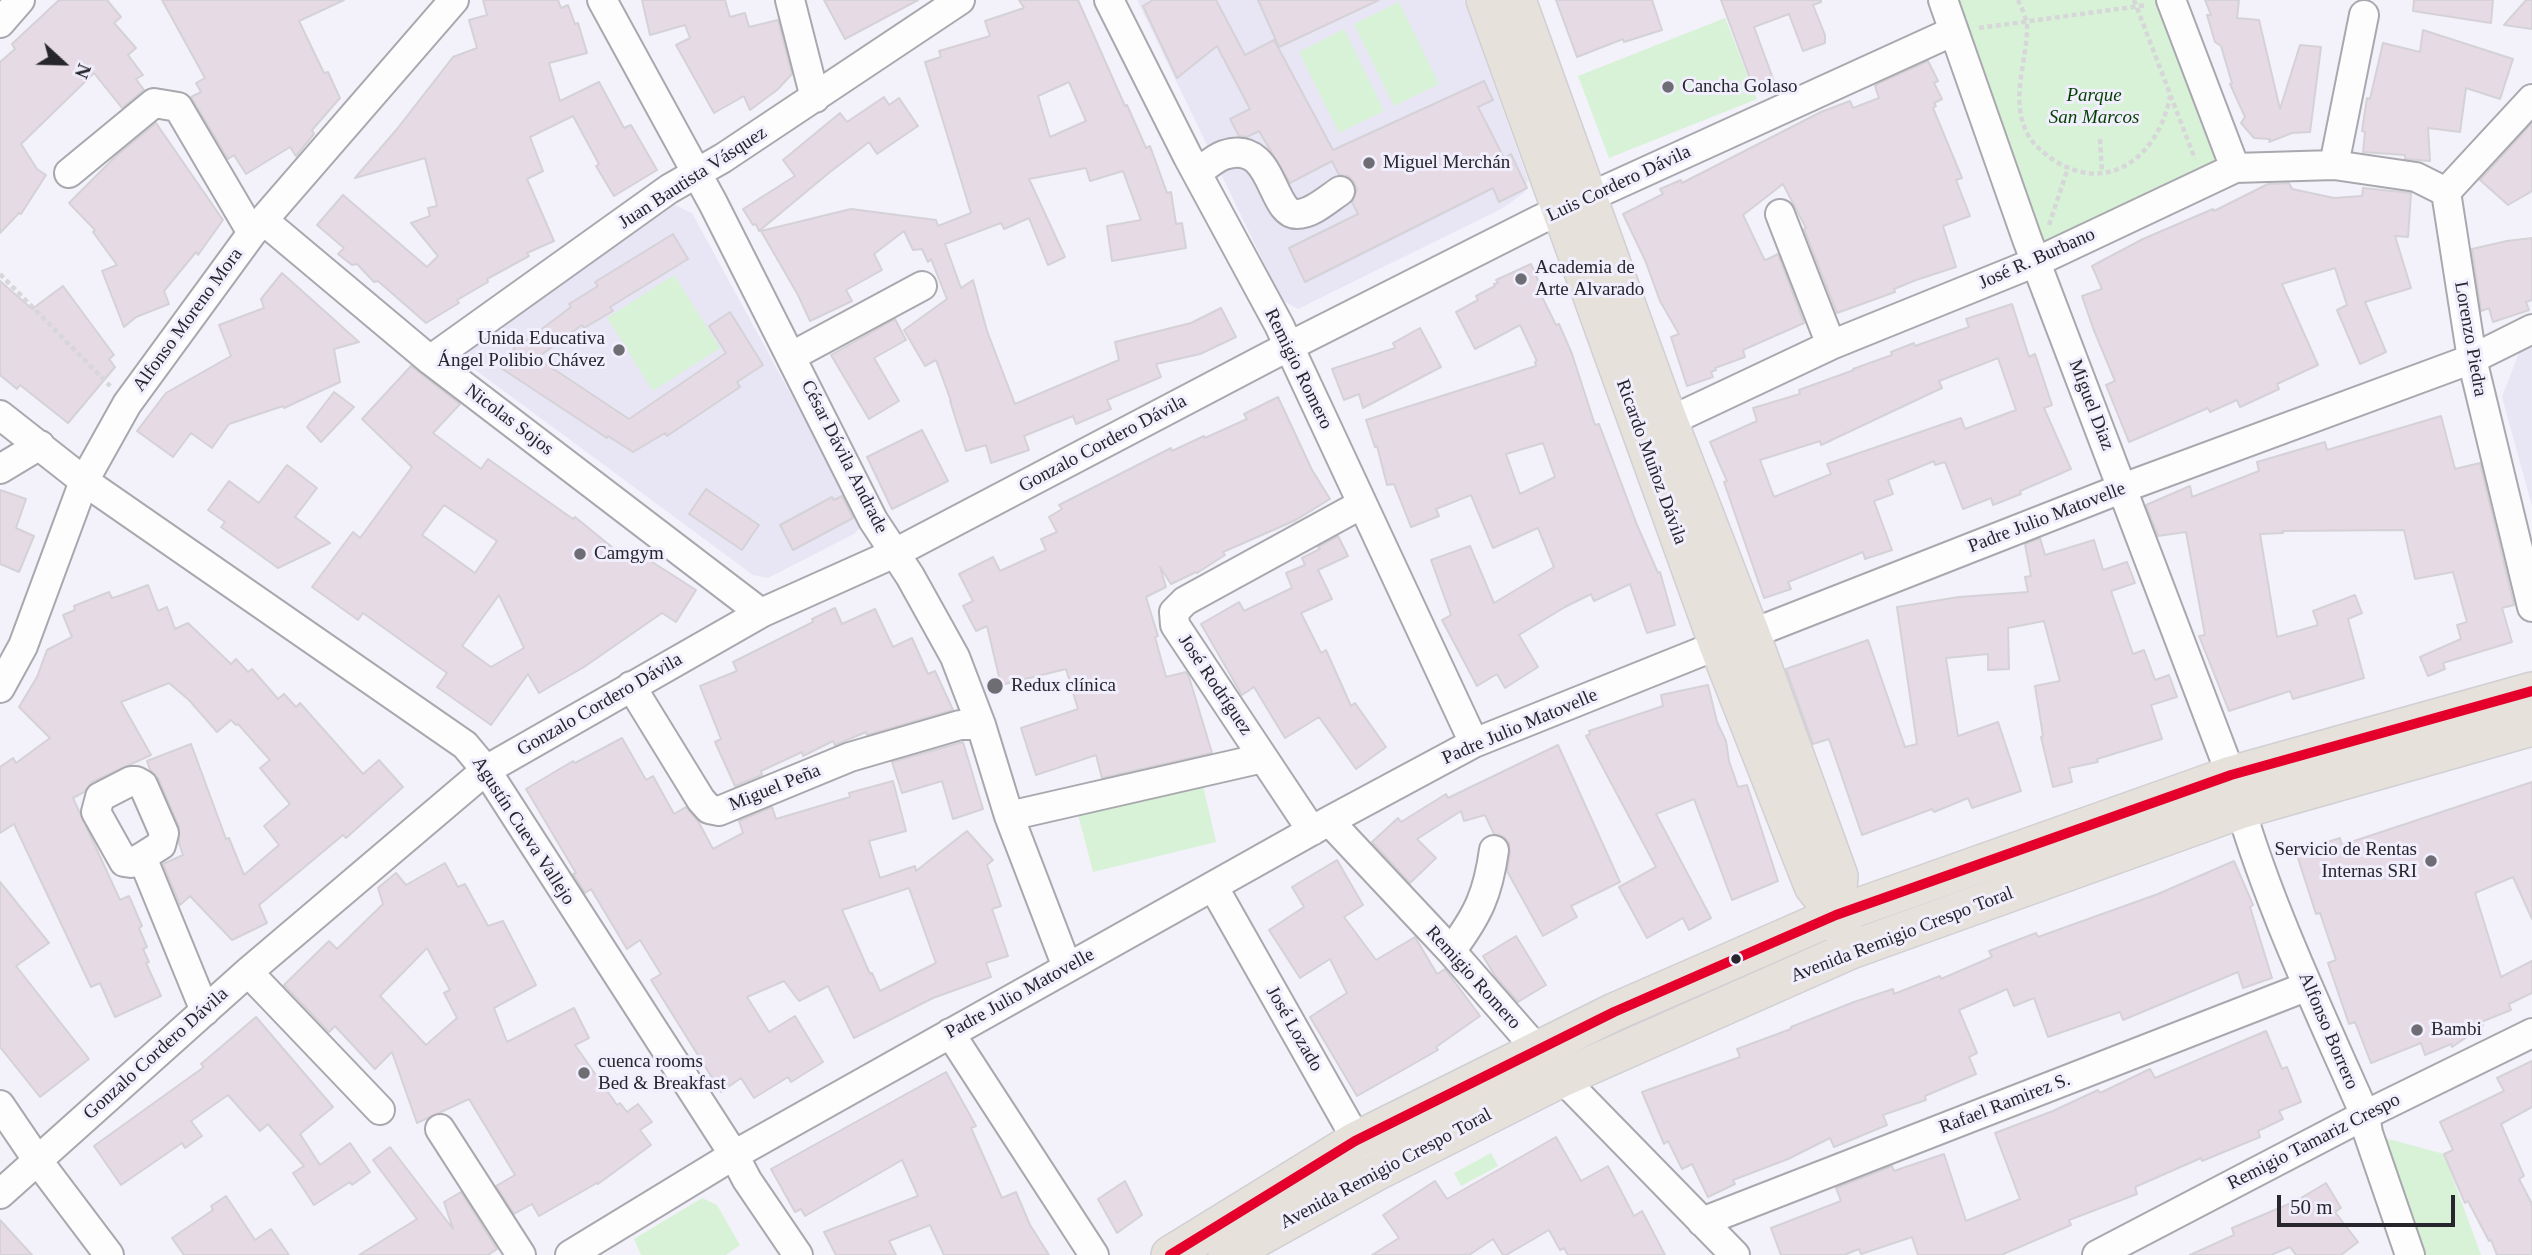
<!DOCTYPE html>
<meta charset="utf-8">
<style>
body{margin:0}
#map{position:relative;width:2532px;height:1255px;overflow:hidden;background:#f3f2fa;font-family:Georgia,serif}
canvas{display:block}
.north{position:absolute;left:28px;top:28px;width:70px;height:70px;-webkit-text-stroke:5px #f1eefd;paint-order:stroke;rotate:112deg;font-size:19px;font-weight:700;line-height:28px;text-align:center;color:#27262c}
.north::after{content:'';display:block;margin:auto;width:24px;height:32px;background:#27262c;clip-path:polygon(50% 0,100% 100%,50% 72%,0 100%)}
.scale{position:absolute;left:2277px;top:1195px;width:178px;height:32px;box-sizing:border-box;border:4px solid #27262c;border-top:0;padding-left:9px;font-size:21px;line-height:24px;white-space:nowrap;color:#27262c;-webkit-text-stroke:5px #f1eefd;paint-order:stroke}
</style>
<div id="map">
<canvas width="2532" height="1255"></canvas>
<div class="north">N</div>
<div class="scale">50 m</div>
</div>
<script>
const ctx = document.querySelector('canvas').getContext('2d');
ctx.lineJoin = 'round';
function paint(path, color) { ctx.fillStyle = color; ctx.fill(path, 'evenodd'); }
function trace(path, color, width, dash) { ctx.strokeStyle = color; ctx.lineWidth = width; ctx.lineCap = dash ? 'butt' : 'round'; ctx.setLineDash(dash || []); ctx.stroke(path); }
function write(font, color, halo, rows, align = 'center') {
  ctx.font = font + ' Georgia,serif'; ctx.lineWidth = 6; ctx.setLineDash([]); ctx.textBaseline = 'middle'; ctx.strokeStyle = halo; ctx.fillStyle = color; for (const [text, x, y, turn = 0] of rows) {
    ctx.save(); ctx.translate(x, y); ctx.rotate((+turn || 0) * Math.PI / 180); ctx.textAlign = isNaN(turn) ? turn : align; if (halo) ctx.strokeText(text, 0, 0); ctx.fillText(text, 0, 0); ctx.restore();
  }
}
paint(new Path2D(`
 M1137,0H1464L1528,180L1524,193L1503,208L1298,309L1284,301L1276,288Z
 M675,205L692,213L861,523L860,528L854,534L768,578L753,575L470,366L467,355L474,345Z
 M2532,343V506L2502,397L2522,345Z`), '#e8e6f5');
paint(new Path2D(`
 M1950,0H2161L2223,163L2038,250Z
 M1399,2L1439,84L1394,106L1354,24Z
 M1725,18L1757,99L1609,158L1578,76Z
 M1344,29L1384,111L1339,133L1299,52Z
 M674,275L720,348L653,391L607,318Z
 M1202,781L1216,842L1093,872L1076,807Z
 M2381,1137L2444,1154L2481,1255H2424Z
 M1491,1153L1498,1166L1461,1186L1454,1173Z
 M702,1198L717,1205L740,1245L726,1255H641L634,1239Z`), '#d7f2d6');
const building = new Path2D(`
 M59,0H107L121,17L114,23L136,48L128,55L143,75L136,79L144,90L122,108L94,73L21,144L37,169L46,175L21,214L19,213L0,233V62L15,49L12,44Z
 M162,0H344L299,21L324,73L328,72L340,98L312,130L314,134L296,156L290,147L246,174L234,155L228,159L191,97L201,92L196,83L205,78Z
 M483,0H558L561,8L568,5L575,24L578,23L587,53L549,63L560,101L599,82L624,128L631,125L657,170L614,196L596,166L599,164L573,116L530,137L543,171L527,179L554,241L527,253L529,256L487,279L488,282L457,300L459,303L426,323L378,281L374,282L357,264L352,265L338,254L344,248L317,225L343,195L427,267L438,256L411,223L430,216L428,208L437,206L425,158L355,178L397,129L453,57L477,48L469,20L487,15Z
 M642,0H725L730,17L745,13L749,27L778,20L792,74L777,90L750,110L744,96L714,113L676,45L690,38L685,25L650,35Z
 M824,0H918L845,39Z
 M1019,0H1078L1125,106L1127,105L1146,148L1150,146L1167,193L1171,192L1176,224L1182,223L1186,248L1112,261L1107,226L1141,220L1123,171L1090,181L1086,168L1029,179L1065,257L1048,265L1029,218L1004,229L1001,223L945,244L961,288L973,280L987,331L1015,404L1119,360L1115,342L1191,323L1221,308L1236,337L1200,354L1156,364L1161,377L1107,400L1111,409L1076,424L1073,416L1024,436L1029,450L991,463L986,445L966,451L950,401H951L936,360L925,366L904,330L947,299L931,259L928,262L922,249L913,250L904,231L874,254L882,270L846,290L852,301L810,321L798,295L761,231L851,209L936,220L938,226L971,213L925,62L941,57L939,51L990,36L985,21L1024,8ZM1069,82L1086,121L1050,137L1038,96Z
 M1153,0H1216L1245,55L1274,40L1333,150L1484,81L1493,100L1478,107L1504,158L1511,154L1527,188L1499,202L1493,188L1305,282L1289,248L1358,214L1352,202L1357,190L1354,182L1348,176L1339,175L1332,161L1290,183L1259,131L1247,137L1239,136L1230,119L1250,109L1217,46L1177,78L1143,6Z
 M1258,0H1379L1279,47Z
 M1556,0H1652L1662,30L1624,42L1623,39L1577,57Z
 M1721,0H1821V2L1813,5L1825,35V43L1803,51L1789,14L1754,27L1775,84L1755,92Z
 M2205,0H2239L2237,18L2259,20L2280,109L2300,45L2321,47L2310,132L2292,133L2269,142L2270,139L2254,138L2241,123L2245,117L2230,84L2232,83L2221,46L2215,42L2207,15H2211Z
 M2414,0H2493L2491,23L2413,11Z
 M2526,0H2532V29L2504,25Z
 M2423,30L2513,59L2500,99L2466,88L2460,132L2428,128L2430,161L2405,159V155L2363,152L2365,132L2362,131L2367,98L2370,99L2383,43L2420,52Z
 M1928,61L1938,81L1934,83L1942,99L1934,103L1936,106L1933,108L1962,178L1956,180L1970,216L1943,226L1956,267L1916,280L1894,289L1895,292L1837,313L1804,229L1806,228L1783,184L1743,215L1764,259L1766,260L1778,254L1804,323L1743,350L1745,357L1715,368L1716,370L1711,372L1713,377L1687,386L1671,337L1679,334L1660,301L1645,260L1623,214L1663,194L1660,189L1681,180L1682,183L1821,112L1850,101L1853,108L1879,98L1875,86L1877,84Z
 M884,97L889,105L899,98L918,126L877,154L869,142L830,172L759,231L756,224L753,225L743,209L795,176L783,160L840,113L847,122Z
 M156,123L223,220L198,255L196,252L164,291L169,304L136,317L124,327L102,271L117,265L93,232L95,230L69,203L116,156Z
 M2532,123V191L2508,205L2480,180Z
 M2289,183L2292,189L2334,198L2362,196L2363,188L2411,193L2408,237L2395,236L2411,288L2365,302L2386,352L2360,364L2337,310L2347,305L2335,268L2282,284L2318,365L2277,384L2279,389L2240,407L2237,400L2210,412L2208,408L2129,442L2106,385L2115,381L2093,328L2082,296L2102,289L2092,266L2143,239L2213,209L2214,211L2268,184Z
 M673,234L688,259L610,307L613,311L584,328L582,325L537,358L629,419L726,353L709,326L730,312L763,365L737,382L740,387L667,436L665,433L633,452L608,436L607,438L501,368L517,344L519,346L571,307L569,304L598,286L595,282Z
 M2532,238V300L2526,302L2529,310L2493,322L2489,308L2481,311L2472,249L2507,241Z
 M1531,264L1541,287L1538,289L1556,325L1559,324L1572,354L1595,425L1599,424L1637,525L1658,573L1660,572L1675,625L1647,633L1630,584L1594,601L1591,594L1565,607L1519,635L1538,667L1505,688L1497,674L1477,686L1442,620L1451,615L1431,560L1470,546L1494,603L1554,567L1538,528L1493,548L1471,495L1436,509L1439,516L1411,527L1394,484L1387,485L1377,446L1375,447L1366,420L1536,366L1535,362L1537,361L1520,325L1475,349L1456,312L1478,300L1476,296L1495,286L1494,284L1498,283L1496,280ZM1543,443L1555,477L1520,494L1506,454Z
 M282,273L359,342L334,349L340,382L284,408L283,406L229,424L212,448L191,433L173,457L137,431L166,393L231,356L219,325L264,308L261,299Z
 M0,281L32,309L63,286L114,355L109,359L115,367L68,423L20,385L17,389L0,375Z
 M2012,304L2029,357L2035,354L2052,405L2044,408L2071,469L2020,491L2021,494L1993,505L1991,498L1963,509L1945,462L1935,465L1934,461L1888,480L1893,494L1874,501L1892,550L1865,559L1863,552L1788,582L1791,589L1764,598L1724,482L1727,481L1710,442L1757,421L1753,408L1800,394L1799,390L1854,370L1853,369L1892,355L1891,352L1914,343L1915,346L1969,327L1966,319ZM1998,358L2016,410L1965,429L1961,418L1827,464L1831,474L1774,497L1760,460L1820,441L1821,445L1942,388L1939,381Z
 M895,319L906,340L874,358L899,401L869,419L831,355Z
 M1420,328L1441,367L1363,408L1359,394L1344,400L1332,369L1395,348L1393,343Z
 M411,366L460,404L433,433L481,469L488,459L573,519L575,517L629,561L635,551L696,590L676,622L662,613L584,667L539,693L528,674L491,725L437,687L447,673L363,613L358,620L312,587L353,532L360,538L412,467L362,419ZM444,505L497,541L475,573L422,535ZM499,595L524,648L491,667L462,646Z
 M334,392L354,407L321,442L307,427Z
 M1278,397L1312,470L1330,499L1296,520L1223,552L1225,555L1197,573L1196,572L1171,584L1160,567L1166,587L1146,597L1158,636L1155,637L1166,677L1186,672L1189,677L1212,753L1102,778L1096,755L1036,775L1021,728L1078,709L1066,669L1001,685L987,626L976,631L963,606L973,601L959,574L993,557L1000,571L1046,550L1041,539L1057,532L1049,517L1062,509L1059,505L1171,448L1172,451L1204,436L1205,438L1247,419L1244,414Z
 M2441,416L2455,469L2480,463L2514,605L2502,608L2512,642L2443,663L2445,669L2428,676L2420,657L2461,639L2457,625L2467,622L2453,572L2415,579L2404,530L2282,531L2283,533L2260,534L2277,637L2318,625L2313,611L2355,595L2362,613L2348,619L2364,678L2293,699L2290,691L2229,711L2199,636L2205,635L2186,532L2158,536L2146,505L2190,486L2192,497L2259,471L2257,462L2325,442L2327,450Z
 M922,430L948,481L892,509L867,457Z
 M287,465L317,488L295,517L330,543L278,568L221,527L225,522L208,510L229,481L259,503Z
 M706,489L759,525L742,550L689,514Z
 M0,490L26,499L16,528L34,536L19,572L0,564Z
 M842,496L853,518L793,550L780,525L832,497L834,500Z
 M1338,536L1348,556L1318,570L1332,599L1301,613L1321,653L1326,650L1351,706L1355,703L1386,747L1356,769L1319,717L1285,738L1254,687L1242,695L1201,624L1239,602L1244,611L1292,588L1286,573L1305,565L1302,558L1320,549L1318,547Z
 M2040,538L2045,555L2094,540L2103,570L2127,562L2135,583L2111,591L2133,654L2144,650L2155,680L2169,675L2177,697L2151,705L2162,739L2097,759L2098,762L2069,768L2072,782L2053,787L2041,737L2043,736L2035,686L2060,681L2044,621L2008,628L2009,669L1988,670V654L1946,658L1958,736L1998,722L2021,791L1972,808L1968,798L1934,812L1932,809L1862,835L1829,739L1813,744L1786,669L1868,640L1905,747L1917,744L1897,607L1959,597L2028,592L2025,577L2031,576L2025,544Z
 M148,585L158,611L167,607L175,629L188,623L231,664L236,659L248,672L252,669L278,699L284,694L296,707L300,703L363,774L379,760L403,787L346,838L343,835L259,905L267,923L232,940L190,896L180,905L163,864L183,855L179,843V827L158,778L150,770L147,761L191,744L226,839L229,838L244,875L279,845L264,826L290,804L260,768L270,760L238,724L236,725L231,720L217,732L189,700L169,683L121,702L151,755L92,782L84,792L73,798L120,900L129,896L142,926L139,928L147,947L143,949L149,962L146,963L161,996L115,1017L100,983L91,987L14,824L0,833V767L13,758L16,763L50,738L19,707L37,677L47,650L72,637L63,615L75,610L74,606L109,592L112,598L119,596Z
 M835,608L842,624L875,609L893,647L912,638L928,674L935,671L953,710L867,735L866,732L835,745L833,741L803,756L802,752L761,771L762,775L735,786L715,742L721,739L700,686L737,671L733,662L813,622L812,619Z
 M1708,685L1717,722L1726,741L1729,761L1738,787L1747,785L1778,881L1732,900L1694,799L1656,814L1711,918L1689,930L1683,918L1647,938L1619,887L1656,867L1586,736L1590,734L1589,731L1663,706L1661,695Z
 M622,738L646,780L653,776L674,814L686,807L698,821L713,849L743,833L739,821L772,807L776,819L850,797L849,793L893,781L906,831L869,841L880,878L915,866L916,871L967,831L993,860L987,865L1001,906L992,909L1008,956L986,963L991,977L933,998L854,1038L828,986L799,1001L784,981L747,997L769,1032L795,1016L823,1062L791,1082L788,1077L754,1098L741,1078L721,1092L651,980L661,974L640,940L627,949L591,889L585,893L573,874L576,873L526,789L573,761L575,763ZM909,888L936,963L880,991L872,973L870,974L842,910Z
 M963,742L983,809L953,819L942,781L902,793L892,762Z
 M1558,745L1620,882L1571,906L1577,917L1543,936L1507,871L1510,853L1509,843L1504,837L1494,834L1485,815L1464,821L1461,811L1417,839L1436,858L1410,883L1372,842L1398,818L1401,822L1446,794L1448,798Z
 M2532,782V919L2513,877L2475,893L2501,977L2532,961V993L2509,1004L2511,1010L2481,1022L2483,1026L2452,1047L2451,1044L2425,1055L2421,1043L2371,1063L2355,1022L2349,1024L2328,963L2336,960L2320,913L2316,914L2296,852L2340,838L2342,845Z
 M1337,860L1363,905L1344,917L1376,960L1415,937L1437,974L1445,969L1480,1016L1436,1047L1438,1050L1357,1096L1310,1017L1347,993L1330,959L1300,978L1269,930L1304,907L1292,887Z
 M2234,861L2253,905L2250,907L2272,978L2243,988L2238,972L2123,1020L2120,1012L2048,1037L2034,998L2014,1006L2007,989L1959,1010L1977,1053L1969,1057L1976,1074L1925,1096L1926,1100L1883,1115L1887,1125L1834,1147L1830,1138L1788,1159L1733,1180L1735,1184L1708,1197L1692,1164L1682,1169L1668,1141L1664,1144L1642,1092L1740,1057L1737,1049L1791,1029V1027L1854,1002L1893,989L1894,994L1940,976L1941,979L1992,957L1989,951L2036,933L2038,937L2158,894Z
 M445,863L458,887L465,884L488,926L503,921L536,985L494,1008L507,1042L574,1008L589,1038L575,1045L617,1105L620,1103L627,1112L638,1104L652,1122L640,1130L651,1145L598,1184L597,1183L539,1216L532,1204L514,1214L496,1186L515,1175L469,1099L417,1123L392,1052L375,1069L335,1026L329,1032L284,985L329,941L337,949L383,904L378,888L396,873L406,885ZM427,948L450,990L444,993L457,1018L426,1045L380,996Z
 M0,882L49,943L16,966L89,1059L40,1097L0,1047Z
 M1516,936L1546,985L1518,1002L1495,976L1483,956Z
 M256,1017L333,1107L300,1134L320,1165L350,1143L370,1172L352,1185L350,1182L314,1205L293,1173L304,1166L268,1124L260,1131L228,1095L191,1121L202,1136L185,1148L182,1143L121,1185L94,1146L204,1067L201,1064Z
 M2266,1031L2282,1069L2287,1067L2301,1102L2279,1111L2283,1119L2258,1131L2260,1137L2202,1161L2201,1158L2135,1187L2137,1194L2069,1220L2071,1225L2001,1255H1918L1912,1237L1861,1254L1859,1249L1844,1255H1781L1771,1228L1841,1201L1836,1188L1892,1166L1894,1171L1944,1154L1966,1221L2020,1199L1995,1133L2053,1111L2098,1090L2100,1093L2150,1069L2155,1078Z
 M2532,1061V1107L2501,1124L2524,1176L2519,1179L2532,1204V1255H2497L2491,1240L2489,1241L2468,1201L2465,1203L2444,1154L2453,1150L2440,1122L2504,1091L2497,1078Z
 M946,1072L976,1126L971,1128L1002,1198L1016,1192L1030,1225L1049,1255H944L930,1225L889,1241L896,1255H836L824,1232L918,1196L902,1160L805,1216L801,1209L795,1212L771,1169Z
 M1556,1137L1581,1181L1608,1166L1634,1216L1642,1211L1665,1255H1568L1564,1248L1560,1250L1549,1230L1506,1255H1503L1493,1239L1469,1255H1372L1399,1238L1383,1215L1435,1181L1447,1199Z
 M390,1147L453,1229L444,1202L461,1192L497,1249L488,1255H359L417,1219L373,1160Z
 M1125,1181L1142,1215L1117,1233L1098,1199Z
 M2326,1183L2341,1208L2335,1212L2358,1242L2341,1255H2296L2290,1247L2271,1255H2190L2234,1235L2232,1228L2296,1201Z
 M226,1196L255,1240L271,1229L289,1255H184L172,1238L213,1210L211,1206Z
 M0,1220L32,1255H0Z`);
paint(building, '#e6dae5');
trace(building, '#d5d2d7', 2);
const minor = new Path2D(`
 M602,0L713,203L873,520L910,576L955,657L981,725L1009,816L1067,967
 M790,0L815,98
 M1109,0L1188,157L1279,325L1474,743
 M1943,0L2027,239L2231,775C2262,892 2316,1004 2365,1115L2368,1133L2410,1255
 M2171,0L2235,168
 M0,23L20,0
 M2532,99L2446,192L2472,359L2532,607
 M2334,165L2364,15
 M69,173L154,103L178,107L252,233
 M1197,173C1205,167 1215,158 1224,155C1274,138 1270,214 1297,214C1312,214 1328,199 1340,191
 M1780,214L1831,345
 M263,220L430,360L761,613
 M792,356L922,286
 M430,360L669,189L723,158L960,0
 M0,415L84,481L465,745L486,770L734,1155L747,1180L798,1255
 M1653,429L1831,345L2036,262L2235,168L2334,165L2416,177L2446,192
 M0,469L40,445
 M631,686L701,800L709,809L719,811L850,757L960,725H981
 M0,688L23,646L84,481L127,404L252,233L454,0
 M1009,816L1263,758
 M1329,821L1451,951L1562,1078L1735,1255
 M1312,831L1175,625L1174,612L1185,601L1362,504
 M142,857L161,845L164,833L143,785L136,781H131L100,797L96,812L124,862L131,863L142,857L205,1011
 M1213,886L1367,1158
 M1451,951C1478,915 1488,894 1494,850
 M248,972L380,1110
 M950,1033L1094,1255
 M0,1105L38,1161L109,1255
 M440,1129L521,1255
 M0,1194L248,972L486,770L761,613L895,553L1270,356L1539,220L1954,31
 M1702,1222L2308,986
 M570,1255L734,1155L1329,821L1474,743L1718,645L1751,634L2123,488L2472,359L2532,329
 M2097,1255L2365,1115L2532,1033`);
const major = new Path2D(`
 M1485,0L1718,645L1813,886L1836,915L1845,936
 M1517,0L1669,422L1751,634L1839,876L1836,915
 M1170,1255L1355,1141L1614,1012L1836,915L2231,775L2532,691
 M1227,1255L1376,1172L1562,1078L1851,950L2240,810L2532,727`);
trace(minor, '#a9a8ae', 32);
trace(major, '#d0cfd3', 40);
trace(new Path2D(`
 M2018,0C2022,9 2028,20 2027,31C2026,64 2011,98 2026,131C2032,144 2043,153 2055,161C2112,196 2160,152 2170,96
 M2134,0L2195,159
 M1979,28L2147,5
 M2100,139L2102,172
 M2049,225L2068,168
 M0,274L110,386`), '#d7d6d9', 4.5, [5, 3.5]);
trace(minor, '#fdfdfe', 28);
trace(major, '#e6e1da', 37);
trace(new Path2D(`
 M1170,1255L1355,1141L1614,1012L1836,915L2231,775L2532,691`), '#e4002b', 10);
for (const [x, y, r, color] of [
 [1668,87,7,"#6e6d74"],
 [1369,163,7,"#6e6d74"],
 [1521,279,7,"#6e6d74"],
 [619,350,7,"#6e6d74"],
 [580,554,7,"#6e6d74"],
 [995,686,9,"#6e6d74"],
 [2431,861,7,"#6e6d74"],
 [1736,959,6,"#27262c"],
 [2417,1030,7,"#6e6d74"],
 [584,1073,7,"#6e6d74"]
]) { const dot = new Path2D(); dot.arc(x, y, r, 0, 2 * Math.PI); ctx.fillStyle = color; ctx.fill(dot); trace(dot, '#f1eefd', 2.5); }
write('19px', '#27262c', '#f1eefd', [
 ["Cancha Golaso",1682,87],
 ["Miguel Merchán",1383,163],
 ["Academia de",1535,268],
 ["Arte Alvarado",1535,290],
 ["Unida Educativa",605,339,"right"],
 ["Ángel Polibio Chávez",605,361,"right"],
 ["Camgym",594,554],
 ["Redux clínica",1011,686],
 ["Servicio de Rentas",2417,850,"right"],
 ["Internas SRI",2417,872,"right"],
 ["Bambi",2431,1030],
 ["cuenca rooms",598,1062],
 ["Bed & Breakfast",598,1084]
], 'left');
write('italic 19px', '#043f00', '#f1eefd', [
 ["Parque",2094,96],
 ["San Marcos",2094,118]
]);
write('19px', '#27262c', '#f1eefd', [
 ["Juan Bautista Vásquez",693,178,-33],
 ["Luis Cordero Dávila",1619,184,-25],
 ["José R. Burbano",2037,259,-24],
 ["Alfonso Moreno Mora",188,320,-54],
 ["Lorenzo Piedra",2470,339,80],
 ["Remigio Romero",1298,369,64],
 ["Miguel Diaz",2091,405,69],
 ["Nicolas Sojos",509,420,37],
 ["Gonzalo Cordero Dávila",1103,444,-28],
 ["César Dávila Andrade",844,457,63],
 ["Ricardo Muñoz Dávila",1651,462,70],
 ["Padre Julio Matovelle",2047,518,-21],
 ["José Rodríguez",1215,685,56],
 ["Gonzalo Cordero Dávila",600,705,-30],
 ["Padre Julio Matovelle",1520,727,-23],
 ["Miguel Peña",775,788,-22],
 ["Agustín Cueva Vallejo",523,831,57],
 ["Avenida Remigio Crespo Toral",1902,935,-21],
 ["Remigio Romero",1473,978,48],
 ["Padre Julio Matovelle",1020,994,-29],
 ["José Lozado",1294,1029,60],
 ["Alfonso Borrero",2328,1031,67],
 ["Gonzalo Cordero Dávila",156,1054,-42],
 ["Rafael Ramirez S.",2005,1104,-21],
 ["Remigio Tamariz Crespo",2314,1142,-27],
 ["Avenida Remigio Crespo Toral",1386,1169,-28]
]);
</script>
